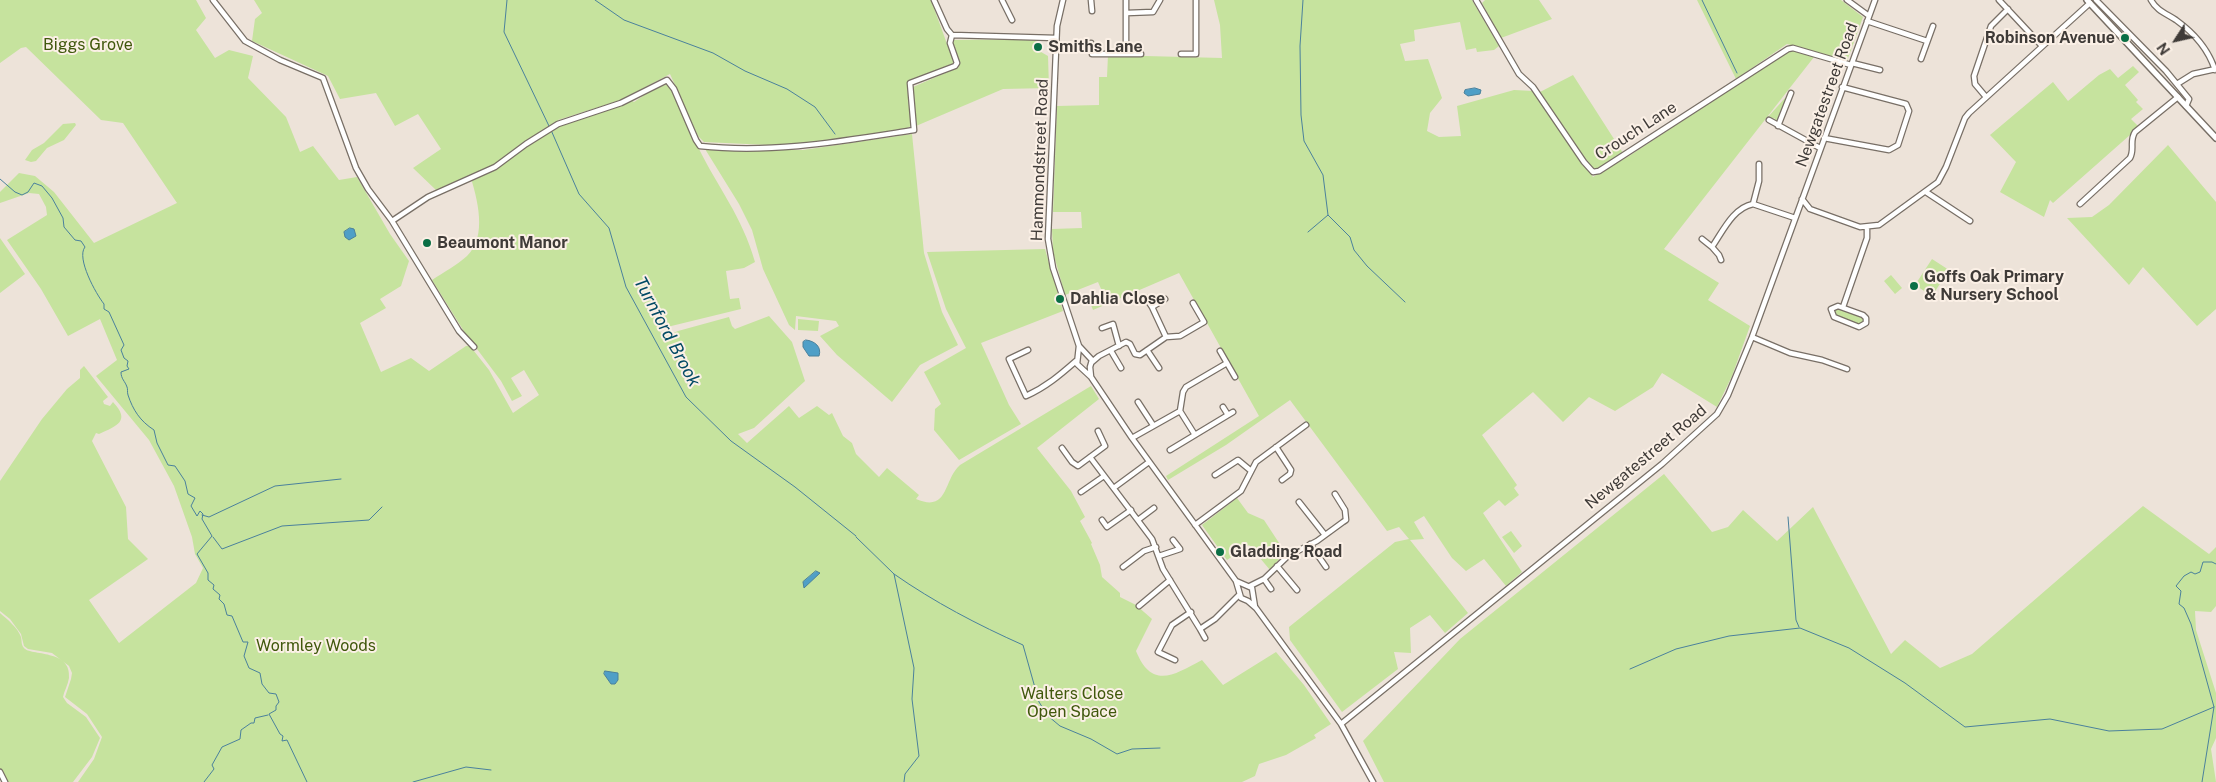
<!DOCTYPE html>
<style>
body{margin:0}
#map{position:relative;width:2216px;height:782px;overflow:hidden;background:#ede3d9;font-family:"Public Sans",sans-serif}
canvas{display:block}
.north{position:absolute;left:2151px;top:15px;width:50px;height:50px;-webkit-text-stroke:4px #fbf0e6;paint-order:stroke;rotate:235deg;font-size:14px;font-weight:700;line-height:20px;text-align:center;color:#3f3b38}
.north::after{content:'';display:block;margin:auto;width:18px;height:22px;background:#3f3b38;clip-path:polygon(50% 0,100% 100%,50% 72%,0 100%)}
</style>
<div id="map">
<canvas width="2216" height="782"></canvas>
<div class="north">N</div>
</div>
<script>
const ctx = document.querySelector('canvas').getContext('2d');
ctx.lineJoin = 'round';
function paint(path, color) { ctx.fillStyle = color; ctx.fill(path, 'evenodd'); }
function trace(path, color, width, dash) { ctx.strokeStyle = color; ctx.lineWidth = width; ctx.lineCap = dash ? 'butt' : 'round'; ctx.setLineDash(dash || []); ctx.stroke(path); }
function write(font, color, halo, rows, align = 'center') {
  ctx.font = font + ' "Public Sans",sans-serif'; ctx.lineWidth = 4; ctx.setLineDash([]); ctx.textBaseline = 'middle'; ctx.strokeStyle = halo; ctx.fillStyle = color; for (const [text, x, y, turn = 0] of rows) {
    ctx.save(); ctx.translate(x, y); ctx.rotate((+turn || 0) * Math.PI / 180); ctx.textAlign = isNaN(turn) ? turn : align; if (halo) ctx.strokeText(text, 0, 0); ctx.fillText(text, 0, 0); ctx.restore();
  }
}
paint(new Path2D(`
 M0,0H196L206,18L196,30L215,58L229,50L253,56L248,78L286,117L300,152L313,146L339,180L357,177L390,234L409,261L401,286L380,299L386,308L360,323L381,372L411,358L429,371L466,346H470L489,370L513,413L539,395L524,370L511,378L522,396L512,401L501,381L465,333L432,280C444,272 457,265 467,256C488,236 477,198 470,175L436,190L413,168L441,149L418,114L395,126L376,93L340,99L328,76L252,41L255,19L262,13L254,0H931L954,63L907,82L911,126L904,130L789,146L704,142L698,136L670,74L621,100L558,120L560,124L631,100L634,102L652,90L668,84C682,101 688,127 698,147C718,188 742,216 755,262L744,268L726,271L730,299L739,298L741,309L659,329L663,338L678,331L729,317L732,326L735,329L769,316L792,342L805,381L754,428L738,434L747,443L789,406L799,418L817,406L829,415L832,413L843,436L852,443L856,454L879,477L887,468L919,495L916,499C949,513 943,480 960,465L1091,386L1099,399L1037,448L1071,491L1085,517L1080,521L1092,543L1091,544L1100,565L1102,577L1120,593V597L1136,605L1152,619L1136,651C1152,690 1174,675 1202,660L1223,685L1276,652L1304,685L1331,724L1314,735L1316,738L1286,755L1259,764L1255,776L1242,782H78L94,759L102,737L87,714L65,697L71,679L72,673L69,666L52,653L28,649L24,646L21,634L10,619L0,611V481L42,419L67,389L80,378V370L84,366L108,397L103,401L104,404L110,406L113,402C131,421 117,426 99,434L96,433L92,441L126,507L128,539L148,559L89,600L119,643L196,583L203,568L195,554L192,537L174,486L149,440L96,376L117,360L100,319L68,336L41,289L7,240L47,215L46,207L39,194L29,193L0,203V192L19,173L35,176L54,192L94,243L177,203L123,123L101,120L26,47L21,48L0,63Z
 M1214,0H1472L1499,46L1494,50L1477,52L1476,48L1466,50L1460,22L1414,30L1415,41L1400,44L1405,61L1428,59L1442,98L1430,113L1427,131L1439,137L1461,136L1457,106L1514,90L1533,91L1593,177L1629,156L1790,50L1814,57L1664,249L1719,283L1708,300L1750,326L1732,376L1717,407L1662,373L1653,387L1615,411L1589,397L1563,422L1533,392L1482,435L1517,485L1514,488L1519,495L1505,506L1499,500L1483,513L1522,572L1506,586L1484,559L1466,571L1452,558L1424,516L1414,522L1424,539L1410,540L1468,613L1445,633L1430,615L1410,628L1411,653L1394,652L1398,669L1342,712L1290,640L1289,627L1395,542L1409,539L1399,527L1387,531L1290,400L1226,445L1168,480L1166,476L1259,416L1179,273L1093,310L1091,305L1105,298L1098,282L1065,295L1053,252L1052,229L1082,228L1081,212H1053L1057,106L1099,105V77H1107L1108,55L1222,58L1220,25Z
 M1485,0H1539L1552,19L1501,38L1482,3Z
 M1697,0H1841L1863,17L1847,61L1787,44L1736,79Z
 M1036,39L1041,52L1048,56L1049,88L1003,89L916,126L913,87L959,67L952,40Z
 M2133,66L2139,72L2125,85L2138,100L2136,102L2143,109L2131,119L2139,127L2053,203L2050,200L2044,217L2000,192L2016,162L1990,135L2053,82L2068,101L2099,75L2110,69L2118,78Z
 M1573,75L1623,153L1598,169L1592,168L1540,92Z
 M1785,98H1787L1778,123L1774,118L1772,120L1768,117Z
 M75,123L76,125L64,140L47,148L36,161L31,162L25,160L32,150L44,143L63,124Z
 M912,134L924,253L942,312L958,345L920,365L892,402L837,355L820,336L839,326L836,321L796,316L795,330L789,325L763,269L752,230L739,204L705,149L803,150Z
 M2168,145L2216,202V309L2197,326L2143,267L2129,285L2067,218L2092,217L2109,205Z
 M0,238L25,274L0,293Z
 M1045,249L1063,311L981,343L1009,405L1021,424L959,460L934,430L935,409L941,404L924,372L966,348L946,309L927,252Z
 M1932,259L1949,270L1932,296L1915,285Z
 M1891,275L1902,288L1895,294L1884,281Z
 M1839,308L1862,317L1864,323L1859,325L1835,316L1834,310Z
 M798,319L819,321L818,331L798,330Z
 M1664,474L1712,532L1728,527L1743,510L1777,541L1813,507L1891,654L1905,640L1940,668L1972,654L2143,506L2209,554L2216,547V606L2211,612L2195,611L2196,630L2216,693V738L2211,749L2216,782H1384L1363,741L1460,639Z
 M1237,498L1248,513L1264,520L1285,552L1270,570L1249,545L1227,560L1202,525Z
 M1511,531L1522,546L1514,553L1502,537Z
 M0,613C7,619 18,628 21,637C22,641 21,645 24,648C30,656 72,649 69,678C68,685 64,691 63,697L67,703L86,717L100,738L92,757L73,782H7L0,770Z`), '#c6e39e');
const water = new Path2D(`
 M1475,88L1481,90L1480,94L1468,96L1464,93L1465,90Z
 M350,228L354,229L356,236L349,240L345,237L344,232Z
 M806,340C815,341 822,347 819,356H809L803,347V342Z
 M816,571L820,573L804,588L803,582Z
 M605,671L618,673V680L615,684H611L604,674Z`);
paint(water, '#4f9fc7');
trace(water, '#4a819c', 1);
trace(new Path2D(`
 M507,0L504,32L549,126
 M595,0L624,20L713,53L745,71L787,89L815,107L835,134
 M1303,0L1300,46L1301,115L1304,141L1323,175L1328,215
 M1702,0L1737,73
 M551,130L579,194L609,228L626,287L686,397L731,441L795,487L856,536
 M0,179L15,192L22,195L28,192L34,183L42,186L52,198L63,218L64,227L75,240L81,241L85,247C76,258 96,294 104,304V309L109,312L124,345L121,350L124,358L128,361L127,366L129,369L121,372C121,379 125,381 127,387C128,389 127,392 128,395C133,410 140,421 154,430L157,443L168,465L175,466L185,481L188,494L195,498L191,506L197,516L200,511L203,514L202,519L212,536L197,554L208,573V580L214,585L213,589L220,595L219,599L224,604L227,615L232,616L243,642H248L244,656L249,668L260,673L262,684L269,693L276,694L279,702L276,706V710L269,714L280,734L283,736L282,741L287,740L307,782
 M1308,232L1328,215L1350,237L1354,250L1367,266L1405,302
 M202,515L209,517L275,486L341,479
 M1788,517L1796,620L1799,627
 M213,537L222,549L282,526L369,520L382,507
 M856,537L894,574L914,668L912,699L919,756L905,774L904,782
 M894,574C934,602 978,625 1023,645L1039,702L1048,716L1060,726L1091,739L1117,754L1132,749L1160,748
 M1630,669L1676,649L1729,636L1800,628L1849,648L1905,683L1965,727L2050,719L2109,731L2162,729L2214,707L2191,624L2184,608L2179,604L2181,591L2176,586L2184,576L2191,572L2195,574L2200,572L2203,562H2212L2216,564
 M204,782L214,769L212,765L222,747L240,739L241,730L251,723H254L255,718L268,715
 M413,782L466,767L491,770
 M2202,782L2214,707`), '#4a819c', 1);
const minor = new Path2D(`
 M213,0L245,41L280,60L323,78L356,168L368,189L392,221L459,331L474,347
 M934,0L947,29L952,35
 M1002,0L1012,20
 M1063,0L1057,26L1048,239L1053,268L1079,346L1077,364L1091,377L1132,438L1236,581L1241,598L1248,601L1256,608L1341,724L1373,782
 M1091,0L1092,11
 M1476,0L1519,74L1533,87L1584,162L1593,172L1599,171L1788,49L1793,48L1851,65
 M1847,0L1869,16
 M1999,0L2042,46
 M2096,0L2166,71L2189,99L2186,106
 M2151,0C2156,10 2167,14 2176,20C2194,33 2208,48 2215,70
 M1127,13L1153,12L1160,0
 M1867,21L1927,41
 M952,35L1056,38
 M1091,43L1092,54H1141
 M1126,52V0
 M1181,54H1196V0
 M1921,59L1933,26
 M1852,63L1880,70
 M2177,84L2193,74L2216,69
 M1986,97L1975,84L1974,76L1991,26L2008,9
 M1769,120L1820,148
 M1778,126L1791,93
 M1824,138L1889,150L1898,145L1909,111L1906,104L1842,87
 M1926,192L1970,221
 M1802,199L1810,209L1860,227L1879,225L1938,182L1946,167L1965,118L1969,113L2090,3
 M1753,204L1795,218
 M2080,204L2130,158C2135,149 2129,141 2135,132L2178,97
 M392,221L428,197L495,167L526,144L558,124L621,103L667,80L674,89L696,140L700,146C772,154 843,141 914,130L910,83L955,66L957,63L950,43L952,35
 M1702,239L1712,247C1723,231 1733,208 1753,204L1759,181V164
 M1712,247L1719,255L1721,260
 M1146,298L1152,307
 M1165,299L1152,307L1166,337
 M1838,306L1863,315L1866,318V323L1859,327L1834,317L1831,309Z
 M1843,307L1867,238V228
 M1102,328L1113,324L1119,346
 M1752,337L1790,353L1822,360L1847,369
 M1079,346L1092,360L1090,367L1091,377
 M1028,350L1009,359L1026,396C1046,387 1060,375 1076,361
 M1147,350L1159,368
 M1111,351L1121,368
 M1220,351L1235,377
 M1092,362L1099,356L1126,342L1130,344L1135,354L1140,355L1166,337L1180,336L1204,322L1193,303
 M1138,402L1153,425
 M1223,407L1228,415
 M1180,411L1195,435
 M1132,438L1180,411L1183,392L1186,387L1227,363
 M1276,447L1291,470L1290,474L1282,480
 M1062,448L1072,462L1078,466L1105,446L1098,431
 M1170,450L1233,412
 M1090,457L1152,539L1163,569L1200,629
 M1215,475L1238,460L1250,470
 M1115,487L1149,462
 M1081,492L1104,476
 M1299,502L1325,535
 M1102,520L1107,527L1131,510
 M1138,520L1154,508
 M1195,525L1241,491L1256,462L1306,425
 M1310,544L1326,567
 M1159,556L1180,549L1173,540
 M1277,566L1297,590
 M1123,567L1144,551L1156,547
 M1264,579L1271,589
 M1236,581L1252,588L1255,607
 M1250,586L1264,579L1288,556L1317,541L1343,522L1346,520L1345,510L1335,494
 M1139,606L1170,580
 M1205,638L1200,629L1215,619L1239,595
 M1175,660L1158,652L1172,625L1191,612
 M1341,724L1662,464L1717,414L1728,395L1752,337L1875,0
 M0,772L5,782`);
const major = new Path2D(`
 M2087,0L2216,138`);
trace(minor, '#786f66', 7);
trace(major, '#786f66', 8);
trace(minor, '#fff', 4.5);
trace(major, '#fff', 5);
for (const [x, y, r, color] of [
 [2125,38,5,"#0b6f45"],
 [1038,47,5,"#0b6f45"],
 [427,243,5,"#0b6f45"],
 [1914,286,5,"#0b6f45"],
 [1060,299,5,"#0b6f45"],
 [1220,552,5,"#0b6f45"]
]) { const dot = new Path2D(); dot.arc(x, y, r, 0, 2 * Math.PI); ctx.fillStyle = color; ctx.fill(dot); trace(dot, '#fbf0e6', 2); }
write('bold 16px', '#3f3b38', '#fbf0e6', [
 ["Robinson Avenue",2115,38,"right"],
 ["Smiths Lane",1048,47],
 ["Beaumont Manor",437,243],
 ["Goffs Oak Primary",1924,277],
 ["& Nursery School",1924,295],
 ["Dahlia Close",1070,299],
 ["Gladding Road",1230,552]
], 'left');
write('16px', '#40580c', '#fbf0e6', [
 ["Biggs Grove",88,45],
 ["Wormley Woods",316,646],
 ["Walters Close",1072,694],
 ["Open Space",1072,712]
]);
write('16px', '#3f3b38', '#fbf0e6', [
 ["Newgatestreet Road",1827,95,-70],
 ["Crouch Lane",1636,131,-33],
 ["Hammondstreet Road",1040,160,-88],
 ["Newgatestreet Road",1646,457,-40]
]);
write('italic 18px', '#034a65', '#fbf0e6', [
 ["Turnford Brook",667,332,62]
]);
</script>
